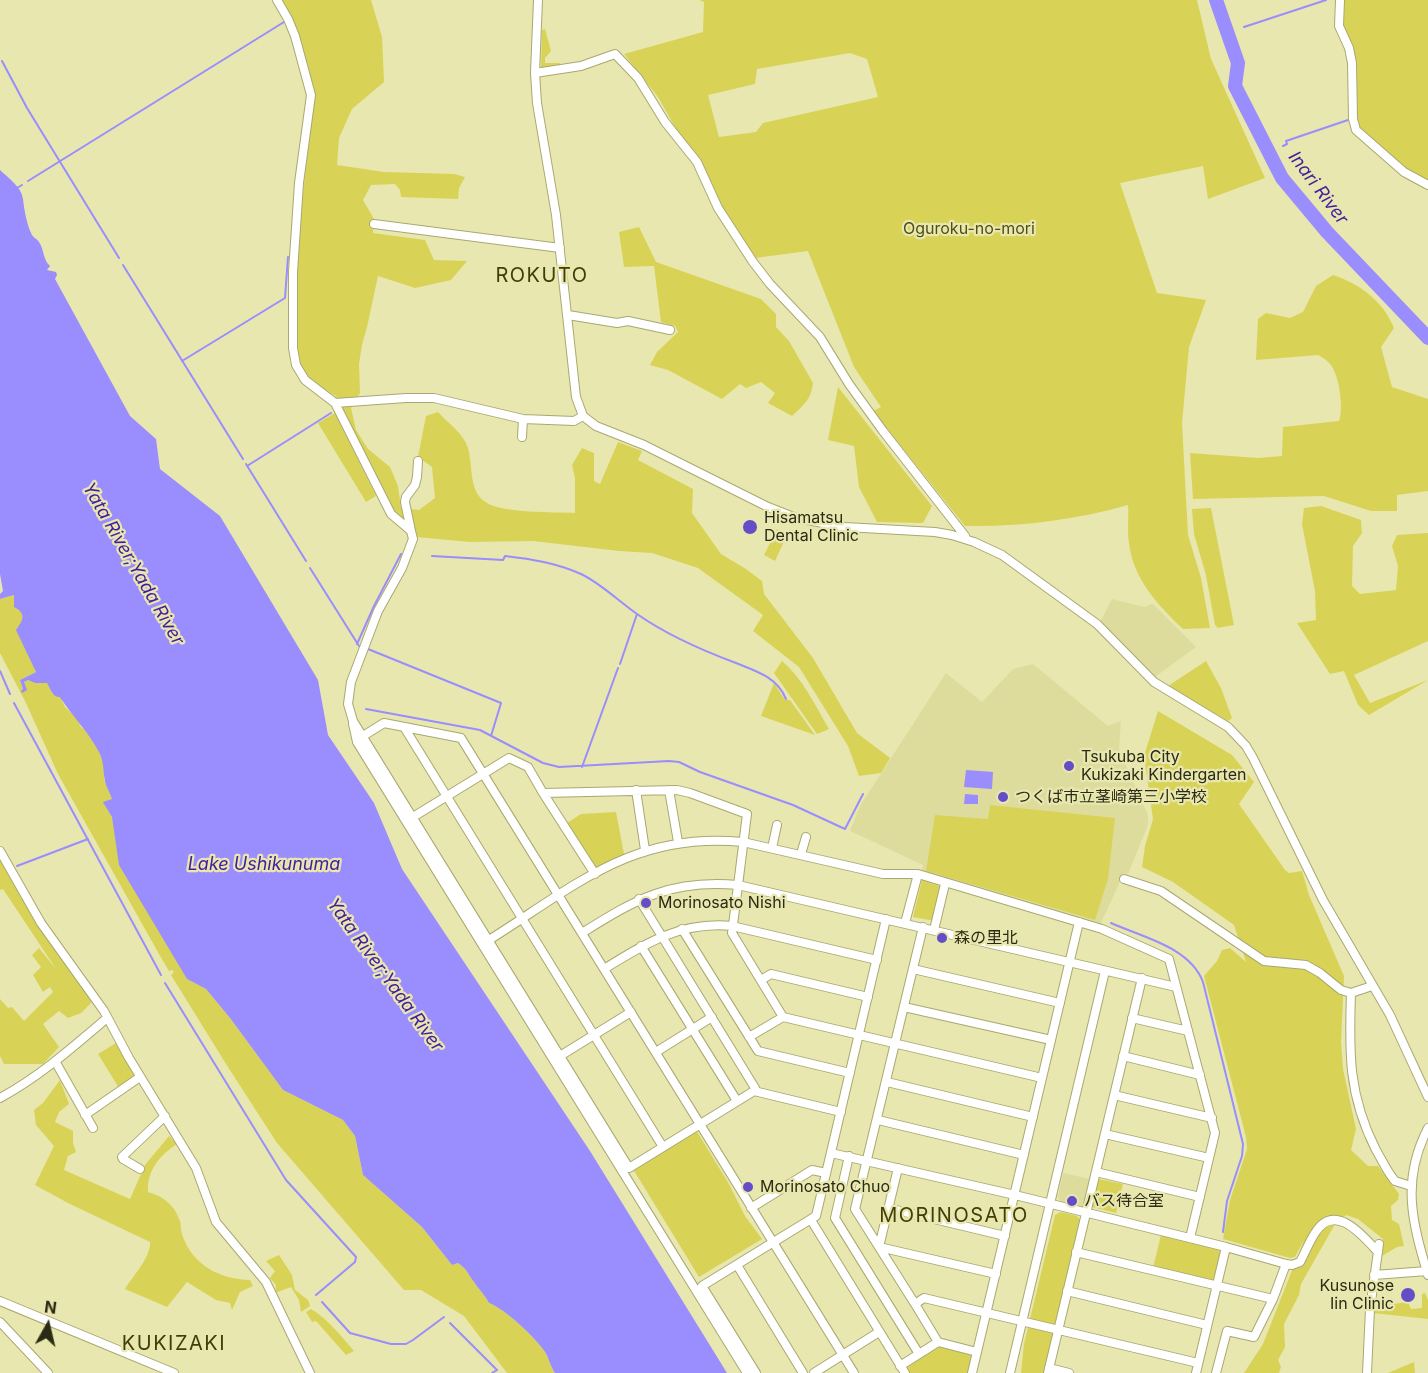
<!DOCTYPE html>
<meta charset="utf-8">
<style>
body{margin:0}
#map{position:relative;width:1428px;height:1373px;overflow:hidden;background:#e8e7af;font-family:Inter,sans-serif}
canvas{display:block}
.north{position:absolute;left:18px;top:1295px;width:60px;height:60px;-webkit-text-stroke:4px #e8e7af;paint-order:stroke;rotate:8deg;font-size:16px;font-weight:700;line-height:24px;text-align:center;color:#2b2b15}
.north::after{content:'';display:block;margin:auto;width:21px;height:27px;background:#2b2b15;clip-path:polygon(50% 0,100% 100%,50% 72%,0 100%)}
</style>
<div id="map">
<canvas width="1428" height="1373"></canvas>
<div class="north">N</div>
</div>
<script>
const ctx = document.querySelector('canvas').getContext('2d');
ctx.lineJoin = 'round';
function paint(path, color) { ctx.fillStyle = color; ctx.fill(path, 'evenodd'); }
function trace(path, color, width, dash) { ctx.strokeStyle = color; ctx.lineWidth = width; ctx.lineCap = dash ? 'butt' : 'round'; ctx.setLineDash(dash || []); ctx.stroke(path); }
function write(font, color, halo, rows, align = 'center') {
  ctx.font = font + ' Inter,"Noto Sans JP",sans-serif'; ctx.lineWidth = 4.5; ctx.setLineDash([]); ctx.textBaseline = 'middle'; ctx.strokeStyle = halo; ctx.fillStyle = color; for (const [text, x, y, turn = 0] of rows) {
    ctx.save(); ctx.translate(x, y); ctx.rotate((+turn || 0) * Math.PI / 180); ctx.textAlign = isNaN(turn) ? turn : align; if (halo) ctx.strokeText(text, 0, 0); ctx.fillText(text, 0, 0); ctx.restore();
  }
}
paint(new Path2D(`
 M1112,599L1145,607L1151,604H1153L1196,647L1155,677L1100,622Z
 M1033,664L1108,726L1121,721L1119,749L1148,815V825L1128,874L1124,873L1100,925L921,873L923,865L850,831L860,806L946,673L982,702L1013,669Z
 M1063,1173L1090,1179L1084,1207L1061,1202L1058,1197Z`), '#dedc9d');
paint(new Path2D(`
 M280,0H371L382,37L384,82L352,109L339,138L337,165L384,172L454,174L465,177L459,188L458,199L401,197L400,190L395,184L371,185L363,200L374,219L373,233L425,240L434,260L467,261L451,280L415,288L378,276L367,327L362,345L359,364L360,393L351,408L356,430L368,449L390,467L398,486L401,508L419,510L435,498L432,467L418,457L426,416L438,412C447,422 460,431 466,443C475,463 466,491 487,503C502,513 555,512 575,513V478L572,465L582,448L594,453V481L600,484L618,442L642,451L638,460L693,489L692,513L721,554L746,569L762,581L764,594L813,658L857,733L890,758L881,773L859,776L848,746L799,667L753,631L763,615L698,568L652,553L619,551L533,541L470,542L416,537L414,530L394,512L341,409L336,396L309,381L298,361L295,343L299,228L314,98C310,65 298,29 280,0Z
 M699,0H1197L1211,59L1265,178L1208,199L1203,166L1120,183L1157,293L1206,300L1189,347L1182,423L1188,535L1201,578L1210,628L1183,629C1158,605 1133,579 1129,543C1127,531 1129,517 1128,505C1076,520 1019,527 965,526L873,411L881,407L854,367L808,251L755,258L714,196L658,97L624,54L703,32L704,2ZM850,53L867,59L878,97L763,123L756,132L719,137L708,95L755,84L757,69Z
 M1344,0H1428V181L1403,168L1364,135L1355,123L1346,38L1342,22Z
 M545,29L551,51L545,58V63H560V66L541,69L542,30Z
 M639,227L656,262L761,299L776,314V327L789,341L813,383C812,398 803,406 792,416L768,403L775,393L761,382L746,388L740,384L722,399L668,370L650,365L657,352L678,332L675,326L661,322L654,266L624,267L619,232Z
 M1333,275C1360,284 1383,301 1394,328L1381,347L1392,387L1428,399V491L1397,495V511H1371L1324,496L1193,499L1190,453L1258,458L1282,456L1283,427L1339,421C1344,408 1339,374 1330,364C1327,360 1322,357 1318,355L1256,360L1258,319L1266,313L1290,318L1303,312L1316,286Z
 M838,387L932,506L923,523L877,522L859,487L854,446L828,440Z
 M335,413L376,496L366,502L318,423Z
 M1321,506L1361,520L1362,533L1353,546L1352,586L1360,594L1396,590L1398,566L1392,546L1397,535L1428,533V641L1354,675L1370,703L1428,680L1369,715L1358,705L1344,671L1330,674L1297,623L1316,620L1315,591L1302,524L1304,508Z
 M1211,508L1234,625L1218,628L1215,625L1206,575L1194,534L1192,509Z
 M777,529L787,535L775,561L764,555Z
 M14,595L17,609L21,610L23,615L33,664L36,672L20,680L23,690H26L24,682L28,680L35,683L47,682L54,694L61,698L65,707L77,718L81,727L85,730L100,752L104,765V779L112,799L104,804L109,811L187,979L206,989L230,1018L283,1090L343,1120L355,1136L363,1175L422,1227L452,1265L458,1263C467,1269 468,1274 474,1282C479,1290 485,1295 489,1303C505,1309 535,1337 545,1352C549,1358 550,1366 555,1373H507L464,1316L421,1290H404L277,1143L226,1064L171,975L174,972L172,970L169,971L159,954L58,774L26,703L0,653V599Z
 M782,661C803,679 815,705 829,729L817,734L774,673Z
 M1206,661L1221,688L1232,718L1228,721L1168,686Z
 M774,683L785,700H790L815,735L761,716Z
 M1158,711L1232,755L1254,782L1239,804L1285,870L1289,873L1302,871L1309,895L1344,976L1341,1042L1343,1069L1356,1129L1351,1150L1368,1166H1378L1399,1194L1398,1200L1391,1206L1392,1220L1399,1224L1404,1246L1397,1247L1382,1256L1383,1239L1358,1219L1346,1215L1334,1226L1301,1284L1299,1295L1284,1324L1285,1347L1278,1360L1281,1367L1279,1373H1244L1263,1344L1304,1240L1295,1257L1290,1258L1223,1239L1230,1200L1247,1149L1246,1137L1204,976L1217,961L1222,950L1230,948L1246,962L1234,925L1173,882L1142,867L1145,846L1153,819L1144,756Z
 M990,805L1115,818L1108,879L1095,920L926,871L935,815L988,819Z
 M616,812L624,854L597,868L595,867L567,823L581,814Z
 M0,856L93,1001L81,1013L68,1018L59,1011L43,1024L59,1047L43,1064H4L0,1056V999L8,1008L12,1007L24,1021L53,992L50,987L43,992L33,975L41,967L32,955L39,948L56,969L3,889L0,890Z
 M922,880L942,887L935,921L913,917Z
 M116,1043L137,1077L119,1088L98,1054Z
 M60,1080L69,1104L59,1112L55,1122L73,1131V1143L76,1152L68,1156L64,1170L130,1199L145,1165L169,1136L177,1144C160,1155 147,1170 148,1192C162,1196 174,1204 179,1219C182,1224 180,1231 183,1237C194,1266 220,1279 250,1280L253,1286L240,1292L232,1310L230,1303L216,1300L187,1282L167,1307L125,1289C133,1276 151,1257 150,1242L68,1203L35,1185L54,1146L36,1125L34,1110L43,1103Z
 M696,1130L729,1184L745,1216L762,1239L699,1277L633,1169Z
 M1098,1179L1123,1184L1116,1213L1092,1207Z
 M1061,1212L1077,1216L1080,1220L1044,1373H1021L1024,1344L1055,1215Z
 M1161,1235L1220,1249L1221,1252L1215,1280L1212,1281L1153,1268Z
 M279,1255L292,1275L295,1290L308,1300L310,1306L301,1312L299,1300L291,1287L275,1293L276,1285L270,1278L275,1271L266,1261Z
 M1425,1293L1428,1300V1319L1373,1313L1375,1302L1390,1300L1393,1304L1408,1302L1411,1309L1422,1308V1294Z
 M311,1309C328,1319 341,1336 354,1351L346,1355L316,1321L312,1322L306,1312Z
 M937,1346L971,1354L972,1356L968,1373H909L905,1366Z
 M1414,1362L1415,1373H1388Z`), '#d8d356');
paint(new Path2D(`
 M0,170C8,178 21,186 23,199C24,209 27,226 32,235C34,238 37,239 39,242C44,249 43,260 50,266L47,270L56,272L57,275L55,279L130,416L156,439L160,469L220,516L318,680L328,735L374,803L402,869L590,1151L727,1373H555C550,1366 549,1358 545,1352C535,1337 505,1309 489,1303C485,1295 479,1290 474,1282C467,1273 468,1270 458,1263L452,1265L422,1227L363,1175L355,1136L343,1120L283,1090L230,1018L206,989L187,979L119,865L112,817L104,804L103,802L112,799C110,793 106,787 105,781C103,772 104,763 100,754C90,734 74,718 62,700C57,693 61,700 54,695C51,692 49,686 47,683H35L28,680L24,682L27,690L22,693L21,691L23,689L20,680L36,672L16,630C23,620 27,614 14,607V595L0,599V594L3,591L0,574Z
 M966,770L993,772L992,789L964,787Z
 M965,794L978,795V804H964Z`), '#9a8dfd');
trace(new Path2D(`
 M1244,27L1326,0
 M2,61L27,108L119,258
 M1283,146L1287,144L1286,141L1348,120
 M28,181L284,22
 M17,188L22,185
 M123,265L243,459
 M182,361L285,298L288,257
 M246,464L306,561
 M247,466L331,413
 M432,556L503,560L505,556C531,559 557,563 581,574C602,584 618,601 637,614C667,635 701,650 736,663C756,671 777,677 786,699
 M310,568L359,646
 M357,644L374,606L401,554
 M368,649L501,703L491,736
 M620,664L637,614
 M0,671L10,694
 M14,703L161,975
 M366,709L480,730L543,763L559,767L669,761L679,762L700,772L793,805L845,829L863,794
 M582,767L618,668
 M17,866L88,839
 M1111,923C1142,937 1190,947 1203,982L1243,1144L1242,1156L1227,1201L1223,1232
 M165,983L286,1180L356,1257L355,1262L316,1295
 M322,1302L350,1333L391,1344H406L413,1340L444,1317
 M450,1323L497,1370L492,1373`), '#9a8dfd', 2);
trace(new Path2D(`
 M1216,0L1238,63L1235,86L1282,178L1327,232L1428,338`), '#9a8dfd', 14);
const minor = new Path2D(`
 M277,0L288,19L295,36L311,95L299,183L293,272V348L296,365L305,380L335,403L391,514L411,531L413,539L402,568L378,611L351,682L348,704L353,721L629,1168L754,1091L841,1112
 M538,0L535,73L537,103L556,215L576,397L583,416L596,426L644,445L768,507L796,518L845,527L935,532L952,535L974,542L1002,555L1097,624L1154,682L1228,727L1246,746L1253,758L1323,900L1390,1015L1428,1097
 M1340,0L1339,26L1349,48L1352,63L1353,119L1356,130L1404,172L1428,185
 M535,73L581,66L615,54L638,78L665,122L697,162L718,208L753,262L770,284L820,337L849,384L883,431L965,536
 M374,224L560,248
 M568,315L617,323L628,321L670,330
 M335,403L406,398H434L523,419L574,421L583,416
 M522,437L523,419
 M411,531L405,502L406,497L415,485L417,477L418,461
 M353,724L357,742L747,1373
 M404,727L663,1147
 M363,736L384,723L461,738L854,1373
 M636,790L645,850
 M669,790L678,842
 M543,793L595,874
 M413,817L509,758L528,767L543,793L677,790L690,793L747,814L732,933L783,1017L1042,1078
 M772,848L777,825
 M0,851L41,923L104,1011L129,1058L196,1168L216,1222L266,1282L310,1373
 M801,854L806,837
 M1124,879L1161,891L1264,961L1306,965L1320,973L1341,990L1351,993
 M639,899L755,1088L754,1091
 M905,923L918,874
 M923,927L855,1209L879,1247L996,1274
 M682,929L758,1051L850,1073
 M934,930L945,884
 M582,933C636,899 671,879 738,885L1176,987
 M489,940C575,886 634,831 743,842L883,874H918L1102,929L1169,959L1215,1133L1190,1238
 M641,946L737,1101
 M604,969C646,943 681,921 732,926L877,960
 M913,969L1060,1003
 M761,980L771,974L868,997
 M1372,986L1351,993C1349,1052 1348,1095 1376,1150C1382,1160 1387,1172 1395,1181L1411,1186
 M904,1007L1051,1040
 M1132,1018L1188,1031
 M749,1037L783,1017
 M656,1052L712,1017
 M560,1056L631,1012
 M1123,1056L1200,1075
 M55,1061L93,1128
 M887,1082L1033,1117
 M1114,1095L1212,1118
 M0,1098C39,1077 73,1047 107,1018
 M85,1115L140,1077
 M878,1120L1024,1155
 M1428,1128C1401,1180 1412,1222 1428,1275
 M1105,1134L1209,1158
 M831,1153L1015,1195L1226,1247L1286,1264L1292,1265L1300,1262C1305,1253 1309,1242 1315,1233C1335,1201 1363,1236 1378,1252
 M849,1156L835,1218L919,1354
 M898,1168L879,1247L915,1304L924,1298L1198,1363
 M140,1169L123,1159L122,1157L165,1116
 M1096,1172L1200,1197
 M751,1208L812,1170L826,1173
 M888,1208L1005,1236
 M811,1220L905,1373
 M1076,1252L1273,1299
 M737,1265L803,1373
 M1374,1275L1427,1271
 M1067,1291L1207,1325
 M0,1301L174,1373
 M915,1304L938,1342L977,1352
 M0,1322L48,1373
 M900,1366L938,1342
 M1049,1368L1069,1373
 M756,1373L702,1286L816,1216L886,919
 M814,1373L879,1332
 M972,1373L1079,922
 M1010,1373L1105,971
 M1048,1373L1142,978
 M1196,1373L1226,1247
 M1216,1373L1227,1331L1254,1337L1273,1299L1286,1264
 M1367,1373L1370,1309L1379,1244`);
trace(minor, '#a9a872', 10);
trace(minor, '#fff', 8);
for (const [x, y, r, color] of [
 [750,527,8,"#644dc6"],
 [1069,766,6,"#644dc6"],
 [1003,797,6,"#644dc6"],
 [646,903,6,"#644dc6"],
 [942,938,6,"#644dc6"],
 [748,1187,6,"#644dc6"],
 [1072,1201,6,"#644dc6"],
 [1408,1295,8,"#644dc6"]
]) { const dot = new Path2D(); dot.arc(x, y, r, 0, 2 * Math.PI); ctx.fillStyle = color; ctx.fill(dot); trace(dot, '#e8e7af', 2); }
write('16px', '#514f16', '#e8e7af', [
 ["Oguroku-no-mori",969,229]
]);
write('16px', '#2b2b15', '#e8e7af', [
 ["Hisamatsu",764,518],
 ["Dental Clinic",764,536],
 ["Tsukuba City",1081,757],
 ["Kukizaki Kindergarten",1081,775],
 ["つくば市立茎崎第三小学校",1015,797],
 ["Morinosato Nishi",658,903],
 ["森の里北",954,938],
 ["Morinosato Chuo",760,1187],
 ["バス待合室",1084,1201],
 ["Kusunose",1394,1286,"right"],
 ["Iin Clinic",1394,1304,"right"]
], 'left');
write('italic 18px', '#441d9f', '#e8e7af', [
 ["Inari River",1318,188,53],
 ["Yata River;Yada River",133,564,60],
 ["Lake Ushikunuma",264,865],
 ["Yata River;Yada River",385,975,54]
]);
ctx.letterSpacing = '1.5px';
write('20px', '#413e06', '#e8e7af', [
 ["ROKUTO",542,276],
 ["MORINOSATO",954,1216],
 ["KUKIZAKI",174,1344]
]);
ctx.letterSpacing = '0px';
</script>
